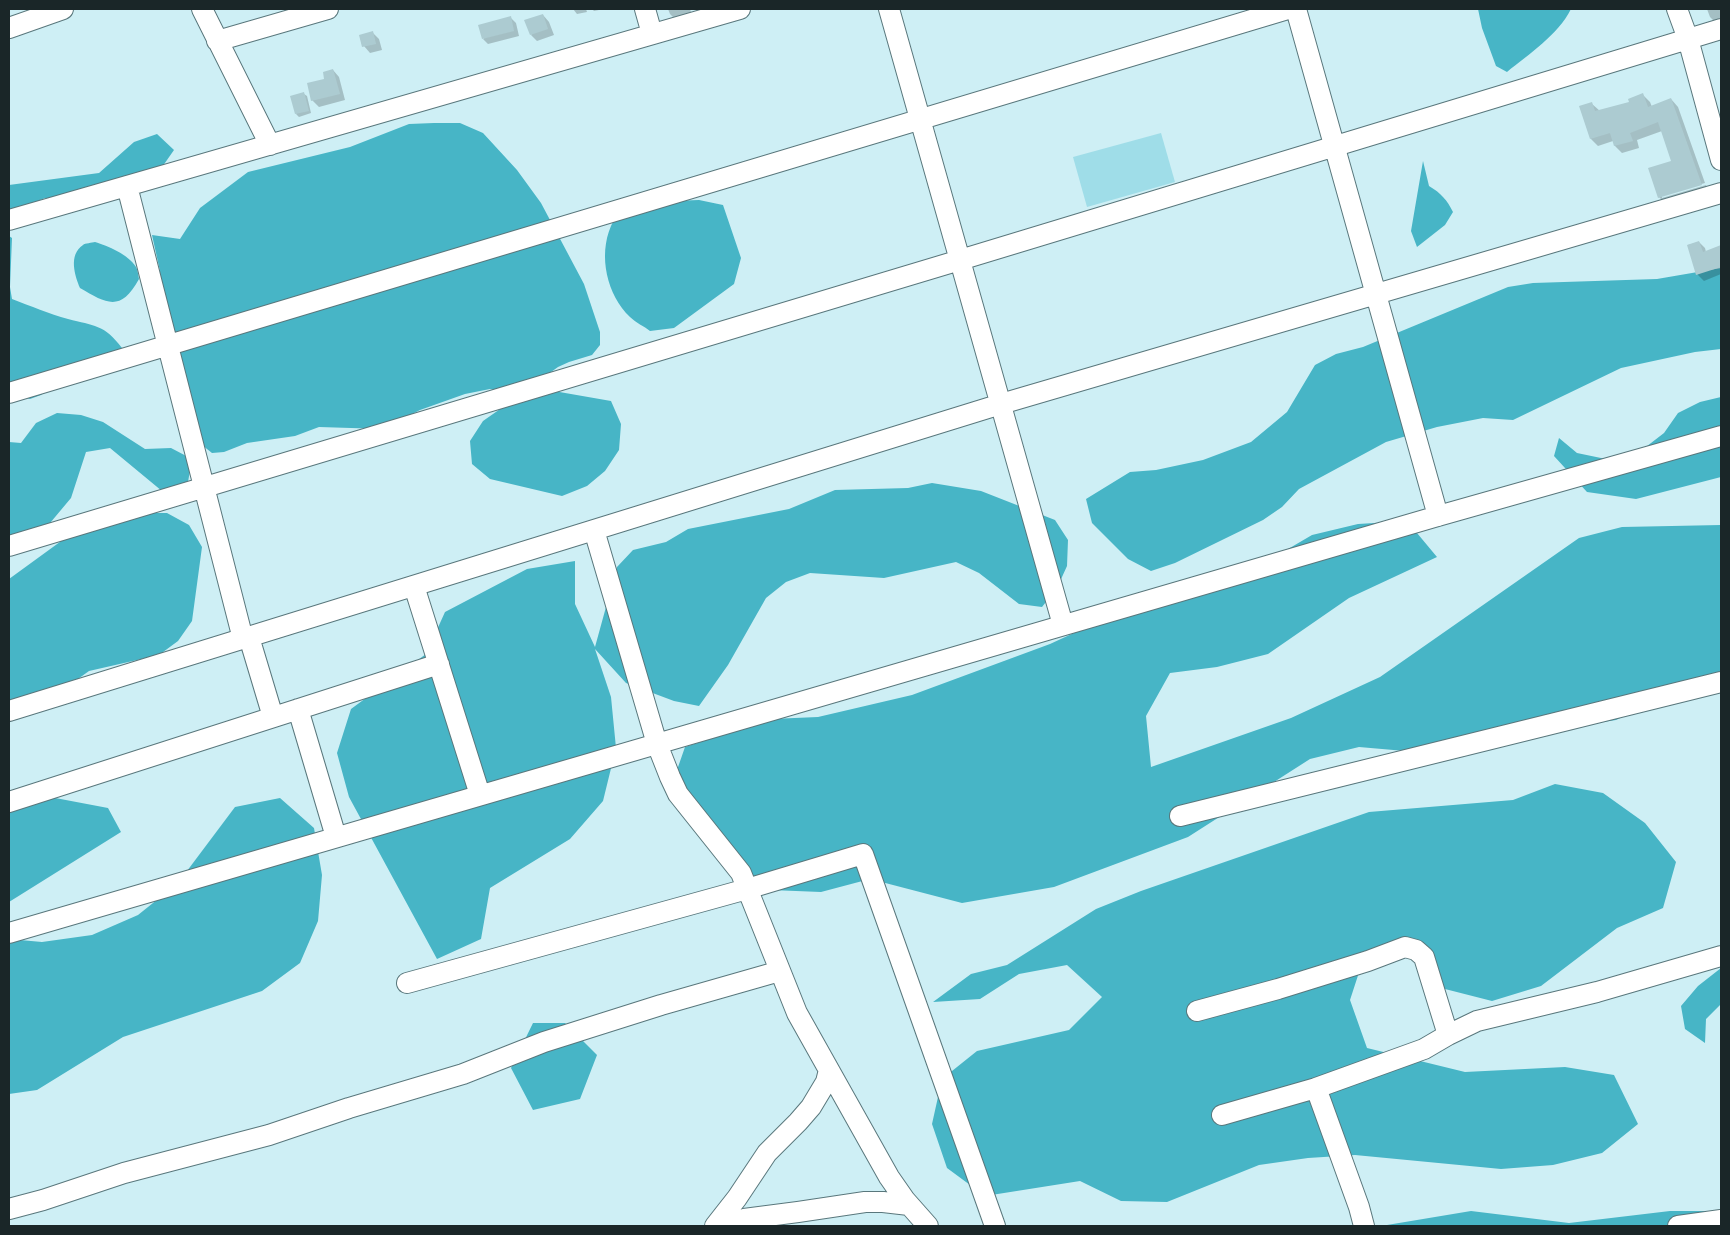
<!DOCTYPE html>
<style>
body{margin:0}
#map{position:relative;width:1730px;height:1235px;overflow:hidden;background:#ceeff5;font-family:"Exo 2",sans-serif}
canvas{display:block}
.frame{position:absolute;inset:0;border:10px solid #1a2628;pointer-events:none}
</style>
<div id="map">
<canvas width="1730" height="1235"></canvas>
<div class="frame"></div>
</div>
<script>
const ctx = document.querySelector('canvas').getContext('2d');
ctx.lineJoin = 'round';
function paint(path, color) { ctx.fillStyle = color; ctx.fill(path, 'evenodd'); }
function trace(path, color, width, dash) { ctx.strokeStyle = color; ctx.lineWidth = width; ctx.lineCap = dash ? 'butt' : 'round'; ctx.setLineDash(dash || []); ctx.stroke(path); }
paint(new Path2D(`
 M1161,133L1175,182L1087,207L1073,157Z`), '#9fdde8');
paint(new Path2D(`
 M1478,9H1571C1558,35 1529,54 1507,72L1496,66L1482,28Z
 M434,123H460L483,133L517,170L541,203L584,284L600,332V345L592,355L569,362L558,367L537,382L502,391L490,389L465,394L420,410L383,429L319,427L295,436L247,443L224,452L212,453L202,445L161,320L160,271L152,235L180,239L200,208L248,172L350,147L409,124Z
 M157,134L174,150L160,170L95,201L45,198L9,213V185L99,173L134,142Z
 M1423,161L1429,186C1441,193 1447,200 1453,212L1445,225L1417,247L1411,231Z
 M699,200L723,205L741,258L734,284L674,328L650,331C644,326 636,323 630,317C607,295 598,256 611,226C614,219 620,213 625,207L673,201Z
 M9,236L12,238L10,287L12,299C31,306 49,314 68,319C94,326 104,324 122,348L117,359L60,382L41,395L30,399L16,395L9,389Z
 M95,242C108,246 128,254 136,267C138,270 138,275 139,279C121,312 107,304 80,288C75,276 68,255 83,245C85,243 92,243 95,242Z
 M1721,268V349L1695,352L1621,368L1513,420L1483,418L1437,427L1386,442L1299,489L1282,507L1263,520L1175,563L1151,571L1128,559L1092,523L1086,499L1130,472L1156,470L1203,460L1251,442L1287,412L1315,365L1336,354L1363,347L1508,287L1533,283L1657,279Z
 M548,390L611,401L621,424L619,450L605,471L587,486L562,496L490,479L472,464L470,441L483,421L503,407Z
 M1721,397V477L1636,499L1587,492L1554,456L1559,438L1577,453L1625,463L1664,433L1678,413L1700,402Z
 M57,413L81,415L103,422L145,449L171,448L192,459L188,482L168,496L110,448L86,452L71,498L40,535L9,555V442L21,443L36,423Z
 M932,483L981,491L1055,520L1068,540L1067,566L1057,588L1042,607L1019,604L979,573L956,562L884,578L810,573L786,582L766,598L728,665L699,706L674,701L626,683L595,649L611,697L616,748L603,801L570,839L490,888L481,939L437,959L349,797L337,753L351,709L426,654L445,612L527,569L575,561V604L595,647L617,567L633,550L666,542L688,529L789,509L835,490L908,488Z
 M117,513H167L189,525L202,547L192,621L178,641L159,655L89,671L50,699L9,711V579L75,531Z
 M1407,521L1437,557L1349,598L1268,654L1217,667L1170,673L1146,716L1151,767L1291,718L1380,677L1579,538L1622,527L1721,525V671L1616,720L1405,751L1359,747L1310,759L1188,837L1054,887L962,903L870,879L821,892L771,890L695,829L669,793L685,747L771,719L818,717L912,695L1050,644L1139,603L1230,583L1312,535L1358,524Z
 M1555,784L1603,793L1645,823L1676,862L1663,908L1617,928L1541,986L1492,1001L1445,989L1413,957L1365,954L1350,1000L1367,1048L1465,1072L1565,1067L1614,1075L1638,1124L1602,1153L1553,1165L1501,1169L1355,1155L1308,1158L1259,1165L1167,1202L1121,1201L1080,1181L985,1196L947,1168L932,1124L942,1079L977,1051L1069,1030L1102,997L1067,965L1019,974L980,999L933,1002L971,974L1007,965L1096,909L1141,891L1369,812L1513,800Z
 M50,797L108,808L121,832L9,902V801Z
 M280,798L314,828L322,875L318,921L300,963L262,991L123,1037L37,1090L9,1094V939L42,942L92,935L138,915L178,883L235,807Z
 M1721,968V1004L1706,1019L1705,1043L1685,1029L1681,1006L1698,986Z
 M533,1023H565L597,1055L580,1099L533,1110L511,1068Z
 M1471,1211L1569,1223L1670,1211H1721V1226H1381Z`), '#47b5c6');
paint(new Path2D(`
 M573,9H586L587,12L577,14Z
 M592,9H604L594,11Z
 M668,9H690L692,15L676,20L670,14Z
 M1707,9H1721V21L1716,23L1710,17Z
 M543,15L549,22L554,35L537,41L531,35Z
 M510,17L516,23L519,36L488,44L483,39Z
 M373,33L379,39L382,50L370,53L364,46Z
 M333,70L339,77L345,100L319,107L312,100Z
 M304,94L307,96L311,113L299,117L296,114Z
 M1643,95L1650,102L1652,107L1671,99L1678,107L1705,183L1662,195V198L1706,185L1709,192L1667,205L1659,197L1673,161L1662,131L1637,140L1639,148L1622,153L1615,146L1613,141L1598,146L1591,139L1592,104L1600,111L1631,103Z
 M1699,242L1705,248L1706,252L1721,246V274L1704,281L1698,275L1688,245Z`), '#0003');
paint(new Path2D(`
 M543,14L548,29L530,35L524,20Z
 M511,16L514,31L482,39L478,25Z
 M373,31L376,44L362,47L359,35Z
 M333,69L340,94L311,101L307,83L324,79L323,72Z
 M304,92L309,111L295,114L290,96Z
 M1643,93L1648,107L1671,98L1702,185L1658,198L1648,168L1671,161L1658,122L1630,133L1633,141L1614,146L1610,133L1590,139L1579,106L1592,102L1595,111L1629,102L1628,99Z
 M1699,241L1703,252L1721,245V267L1696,275L1687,245Z`), '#accbd1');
const minor = new Path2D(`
 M202,9L270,145
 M645,9L652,34
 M889,9L1063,625
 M1296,9L1438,516
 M1677,9L1688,39L1721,160
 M9,28L63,9
 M217,41L328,9
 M127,186L243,639
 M9,220L740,9
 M9,393L1288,9
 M594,530L657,744L670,777L678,794L741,873L797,1013L889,1177L905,1200L928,1226
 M9,546L960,260L1721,29
 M414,586L480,795
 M249,637L273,717
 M298,709L336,837
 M9,711L1001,404L1721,193
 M9,802L439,664
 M1180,816L1721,682
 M9,933L1438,516L1721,436
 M407,983L747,889L863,854L995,1226
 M1197,1011L1278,989L1368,961L1405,947L1416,950L1424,957L1448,1035
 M1222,1115L1316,1088
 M9,1209L43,1200L124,1173L269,1135L349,1108L463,1074L544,1042L661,1005L780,971
 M715,1226L737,1198L767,1153L798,1122L811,1107L826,1082L829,1070
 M720,1226L744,1219L798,1212L865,1202H883L909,1205
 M1364,1226L1359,1207L1316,1088L1424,1049L1448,1035L1477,1021L1597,992L1721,956
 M1678,1226L1721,1220`);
trace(minor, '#59777c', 22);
trace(minor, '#fff', 20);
</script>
